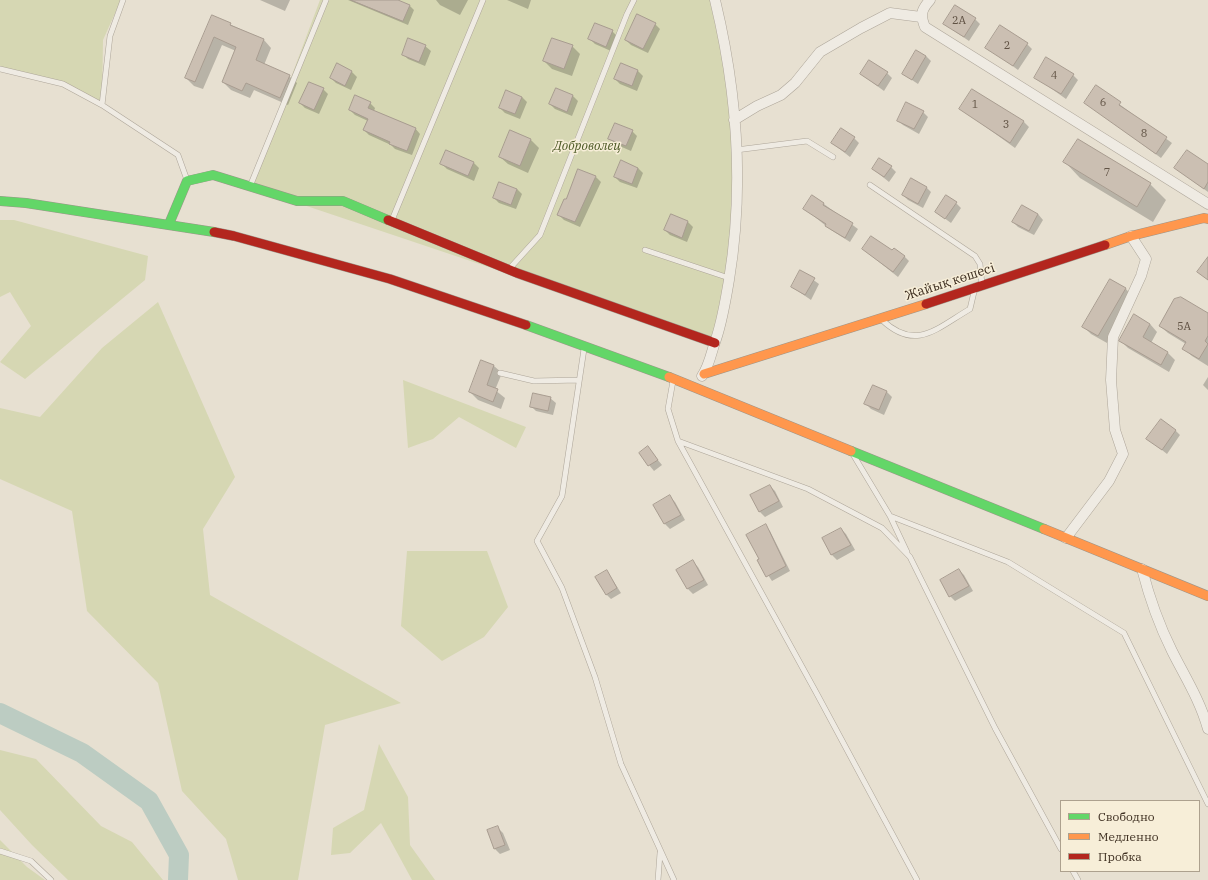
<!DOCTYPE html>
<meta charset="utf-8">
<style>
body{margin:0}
#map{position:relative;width:1208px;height:880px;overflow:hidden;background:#e7e0d1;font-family:"IBM Plex Serif",serif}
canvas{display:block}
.legend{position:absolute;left:1060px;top:800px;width:140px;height:72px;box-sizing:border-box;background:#f7eed8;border:1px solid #ada18e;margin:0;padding:5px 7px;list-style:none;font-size:12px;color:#3d2e20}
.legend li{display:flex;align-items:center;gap:8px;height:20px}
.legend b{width:20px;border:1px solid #ada18e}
</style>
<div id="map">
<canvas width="1208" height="880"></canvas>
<ul class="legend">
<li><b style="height:5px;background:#63d668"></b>Свободно</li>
<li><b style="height:5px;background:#ff974d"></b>Медленно</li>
<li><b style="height:5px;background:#b3261e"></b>Пробка</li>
</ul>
</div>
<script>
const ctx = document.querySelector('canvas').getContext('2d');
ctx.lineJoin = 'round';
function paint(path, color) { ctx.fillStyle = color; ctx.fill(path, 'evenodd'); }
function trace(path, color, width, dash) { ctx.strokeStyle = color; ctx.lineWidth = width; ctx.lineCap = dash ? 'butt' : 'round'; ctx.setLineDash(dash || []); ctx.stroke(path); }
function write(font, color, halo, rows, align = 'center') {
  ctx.font = font + ' "IBM Plex Serif",serif'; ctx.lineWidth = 3; ctx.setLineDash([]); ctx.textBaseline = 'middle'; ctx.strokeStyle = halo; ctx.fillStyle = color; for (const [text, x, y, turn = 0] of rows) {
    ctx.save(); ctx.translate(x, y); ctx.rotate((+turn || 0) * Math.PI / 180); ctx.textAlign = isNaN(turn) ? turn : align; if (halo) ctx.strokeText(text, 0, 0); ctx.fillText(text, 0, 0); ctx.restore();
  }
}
paint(new Path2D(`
 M0,0H121L103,40L102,105L63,84L0,69Z
 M320,0H714L736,150L729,278L715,343L250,187Z
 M0,220H14L148,256L145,280L25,379L0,362L31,326L10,292L0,297Z
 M158,302L235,477L203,529L210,595L401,703L325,725L298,880H238L226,839L182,791L158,683L87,611L72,511L0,479V408L40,417L102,348Z
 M403,380L526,427L516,448L459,417L433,439L408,448Z
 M407,551H487L508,607L484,637L442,661L401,626Z
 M379,744L408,797L410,845L435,880H412L381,823L350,853L331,855L333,828L364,810Z
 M0,750L36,759L101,826L132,842L163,880H68L32,845L0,810Z
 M0,840L27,867L45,880H0Z`), '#d6d7b3');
paint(new Path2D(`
 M260,0H290L285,11Z
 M348,0H396L409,5L414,10L408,25Z
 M436,0H468L460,15L440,5Z
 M507,0H531L528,9Z
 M212,16L264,40L271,48L264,65L289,76L297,83L288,105L254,90L250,98L231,90L223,82L236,51L222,45L203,89L194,86L186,78Z
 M975,19L980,24L969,41L944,24Z
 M655,24L660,29L648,53L631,45L626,40Z
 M612,31L617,36L611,51L595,44L590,39Z
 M409,40L425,46L431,51L425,66L408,59L403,54Z
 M1027,44L1032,49L1018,70L987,47Z
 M572,46L580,54L572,76L552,69L544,61Z
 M926,56L931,61L918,84L903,74Z
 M621,64L638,71L643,76L637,91L620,84L615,79Z
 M337,65L352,72L357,77L351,90L336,83L331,78Z
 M887,73L892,78L884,91L861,74Z
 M1073,75L1078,80L1066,99L1035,77Z
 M1096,87L1172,143L1161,158L1086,103Z
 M323,89L328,94L319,114L305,108L300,103Z
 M556,89L573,96L578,101L572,116L555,109L550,104Z
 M973,90L1024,122L1029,127L1015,148L961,109Z
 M522,97L527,102L520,119L505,113L500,108Z
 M370,103L375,108L374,111L415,128L420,134L412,155L395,149L391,145L369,135L364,130L368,121L355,115L350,110Z
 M923,112L928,117L919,134L903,125L898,120Z
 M511,131L531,140L539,148L528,173L508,164L500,157Z
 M632,131L637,136L631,151L615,144L610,139Z
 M854,138L859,143L850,157L832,143Z
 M1078,140L1150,184L1166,200L1153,222L1080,178L1065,162Z
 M447,152L474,163L479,168L474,181L447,169L442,164Z
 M621,162L638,168L643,173L637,188L620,182L615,177Z
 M1208,165V192L1175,168Z
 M891,167L896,172L889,182L873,169Z
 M596,177L601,182L580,227L564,220L559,215Z
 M926,187L931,192L923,208L908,200L903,195Z
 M517,189L522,194L516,209L499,203L494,198Z
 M813,196L858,229L850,242L831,230L805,209Z
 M956,203L961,208L951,223L936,212Z
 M1038,214L1043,220L1034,235L1018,227L1013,222Z
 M671,215L688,222L693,227L687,242L670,235L665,230Z
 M892,252L904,256L909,261L898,277L868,253Z
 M801,271L819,284L811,300L792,287Z
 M1110,280L1126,289L1133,297L1107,343L1091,334L1083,326Z
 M1208,314V366L1192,356L1184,349L1186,344L1168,333L1160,326Z
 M1150,324L1157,332L1151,343L1168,353L1175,360L1169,372L1128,348L1121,341Z
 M494,366L502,373L495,390L505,398L501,409L478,400L470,392Z
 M1208,377V390L1203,385Z
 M873,386L887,392L892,397L884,415L871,409L866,404Z
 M550,398L556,403L553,415L536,411L531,406Z
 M1175,430L1180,435L1167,454L1148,439Z
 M648,448L662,465L654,471L640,454Z
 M770,486L775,491L783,507L765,517L760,512L752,496Z
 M670,497L675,502L685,520L670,529L665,524L655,505Z
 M765,526L770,531L790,571L772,581L758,560L760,559Z
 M841,529L846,534L855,550L837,560L832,555L823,539Z
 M693,562L698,567L708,585L693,594L688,589L678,570Z
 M959,570L964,575L973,591L955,601L950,596Z
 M607,571L621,593L611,599L606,594Z
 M498,828L503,833L510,850L500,854L495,849Z`), '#0003');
trace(new Path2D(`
 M0,713L82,753L149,801L179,855L178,880`), '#bcccc2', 20);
const building = new Path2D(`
 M351,0H398L410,5L403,21Z
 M955,5L976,18L964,37L943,24Z
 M637,14L656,23L643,49L625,40Z
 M212,15L231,23L230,25L264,39L256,60L290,75L280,98L246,83L242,91L222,82L236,47L214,37L195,82L185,78Z
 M595,23L613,30L606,47L588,39Z
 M1000,25L1028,43L1013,66L985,48Z
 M408,38L426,45L419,62L402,55Z
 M552,38L573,45L564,69L543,61Z
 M916,50L926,56L912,80L902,74Z
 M1046,57L1074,74L1061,94L1034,78Z
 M869,60L888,72L878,86L860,74Z
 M337,63L352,71L345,86L330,78Z
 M621,63L638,70L632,86L614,79Z
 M309,82L324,88L314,110L299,103Z
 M1096,85L1121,102L1119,105L1167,137L1156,154L1084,103Z
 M556,88L573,95L567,112L549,104Z
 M972,89L1024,121L1010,143L959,109Z
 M506,90L522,97L515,114L499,108Z
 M355,95L371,102L368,108L416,128L407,151L389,144L390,142L363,130L368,119L349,110Z
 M906,102L924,111L914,129L897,121Z
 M615,123L633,130L626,146L608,139Z
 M841,128L855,137L845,152L831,143Z
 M510,130L531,139L520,166L499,157Z
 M1078,139L1151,183L1137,207L1063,162Z
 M446,150L474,162L468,176L440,164Z
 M1187,150L1208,164V182L1204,189L1174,168Z
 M879,158L892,166L884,177L872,169Z
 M621,160L638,168L632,184L614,177Z
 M578,169L596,176L575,222L557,215L564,199H566Z
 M911,178L927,187L918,204L902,195Z
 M499,182L517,189L511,205L493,198Z
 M812,195L824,203L823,205L853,223L845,238L825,226L826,224L803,209Z
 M946,195L957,202L945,219L935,212Z
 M1022,205L1038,214L1029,231L1012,222Z
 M671,214L688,221L682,238L664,230Z
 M871,236L892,250L894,248L905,256L893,272L862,249Z
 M1208,257V280L1197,272Z
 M800,270L815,278L805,295L791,287Z
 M1110,279L1126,288L1098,336L1082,327Z
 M1181,297L1208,313V336L1205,341L1208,344L1199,359L1182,349L1186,342L1159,326L1174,299Z
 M1134,314L1150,324L1143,337L1168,352L1161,365L1119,341Z
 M481,360L494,365L487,385L498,389L493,402L469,392Z
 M873,385L887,391L879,410L864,404Z
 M533,393L551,397L548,411L530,407Z
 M1161,419L1176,430L1162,450L1146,439Z
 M648,446L658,460L648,466L639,453Z
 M770,485L779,501L759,512L750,495Z
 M670,495L681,515L664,524L653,505Z
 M766,524L786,566L766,577L757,560L759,559L746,535Z
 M841,528L851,545L831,555L822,538Z
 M693,560L704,580L687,589L676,570Z
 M959,569L969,586L949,597L940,580Z
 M607,570L617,588L606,595L595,577Z
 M498,826L505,845L494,849L487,830Z`);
paint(building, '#cbbfb2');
trace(building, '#a89c90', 1);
const lane = new Path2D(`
 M0,69L63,84L102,105L178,155L187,180
 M102,105L110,36L123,0
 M736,150L807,141L833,157
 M251,184L326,0
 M870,185L975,256L980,264L982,285
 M392,220L483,0
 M645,250L729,278
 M511,267L540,235L627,14L634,0
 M882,320C916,352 937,328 970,309L974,292
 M584,349L562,496L537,541L562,588L595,677L621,764L674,880
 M500,373L534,381L579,380
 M673,381L668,409L678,441L808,489L882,528L910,557L995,728L1061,849
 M678,441L817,694L917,880
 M854,456L890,516L907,552
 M890,516L1008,562L1124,633L1208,804
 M0,851L31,861L51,880
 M1073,871L1078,880
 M658,880L660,853`);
const street = new Path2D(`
 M930,0C921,10 920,15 925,27L1208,204
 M734,120L757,106L781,95L795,83L820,52L861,28L890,13L921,17
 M702,376C708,368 711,355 714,345C722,324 725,303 729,280C744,188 737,91 715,0
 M1066,538L1109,481L1123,454L1115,430L1111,380L1113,337L1141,276L1146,259L1131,236
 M1142,569C1150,600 1158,623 1172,651C1185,677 1200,700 1208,729`);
const fast = new Path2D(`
 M0,201L26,203L214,232
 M169,224L187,181L213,175L297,201H343L388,220
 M526,325L669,377
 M851,451L1044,529`);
const slow = new Path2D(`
 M1105,245L1131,236L1204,218L1208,219
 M704,374L926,304
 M669,377L851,451
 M1044,529L1208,596`);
const jam = new Path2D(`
 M388,220L517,273L715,343
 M214,232L234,236L390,279L526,325
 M926,304L1105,245`);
trace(lane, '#ada599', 6);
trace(street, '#ada599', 11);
trace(fast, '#9c958a', 10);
trace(slow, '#9c958a', 10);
trace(jam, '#9c958a', 10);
trace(lane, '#efebe3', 5);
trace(street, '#efebe3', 10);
trace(fast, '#63d668', 9);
trace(slow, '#ff974d', 9);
trace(jam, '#b3261e', 9);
write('11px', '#605244', null, [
 ["2А",959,21],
 ["2",1007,46],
 ["4",1054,76],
 ["6",1103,103],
 ["1",975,105],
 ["3",1006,125],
 ["8",1144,134],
 ["7",1107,173],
 ["5А",1184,327]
]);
write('italic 13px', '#4d5a26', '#f7eed8', [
 ["Доброволец",587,146]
]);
write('13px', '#3d2e20', '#f7eed8', [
 ["Жайық көшесі",950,282,-18]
]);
</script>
